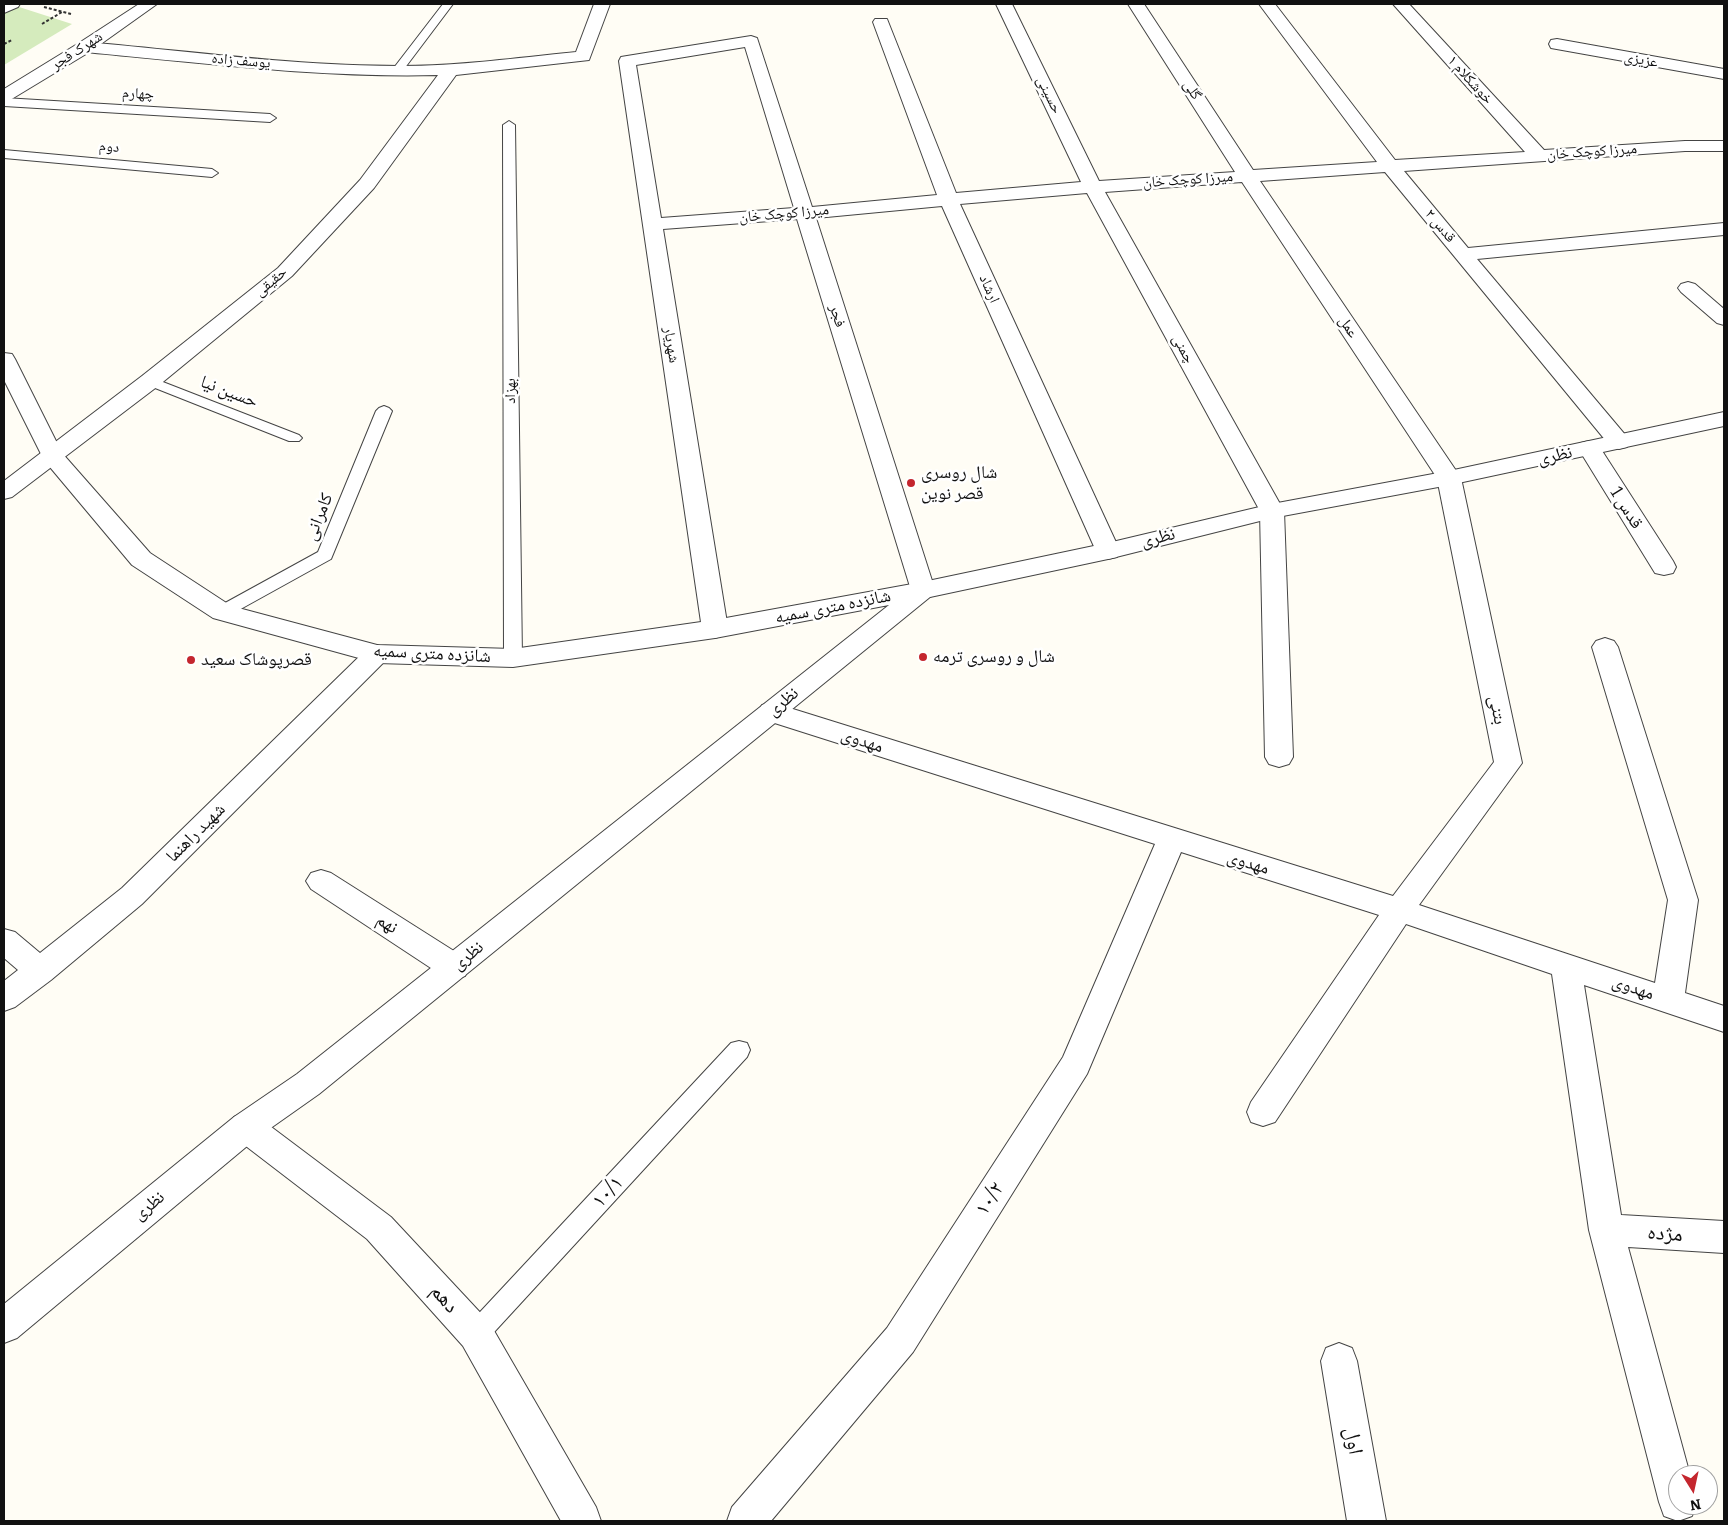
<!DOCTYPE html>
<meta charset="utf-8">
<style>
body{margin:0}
#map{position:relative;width:1728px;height:1525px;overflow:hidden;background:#fffdf5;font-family:Bitter,serif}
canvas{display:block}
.frame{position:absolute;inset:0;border:5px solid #111;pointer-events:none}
.north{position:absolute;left:1668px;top:1465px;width:50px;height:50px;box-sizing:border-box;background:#fff;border:1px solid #a0a0a0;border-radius:50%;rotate:170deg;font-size:14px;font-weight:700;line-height:20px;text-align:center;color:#111}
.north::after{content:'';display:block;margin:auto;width:18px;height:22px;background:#c4262e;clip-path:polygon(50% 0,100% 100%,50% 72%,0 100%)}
</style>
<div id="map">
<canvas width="1728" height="1525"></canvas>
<div class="frame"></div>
<div class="north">N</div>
</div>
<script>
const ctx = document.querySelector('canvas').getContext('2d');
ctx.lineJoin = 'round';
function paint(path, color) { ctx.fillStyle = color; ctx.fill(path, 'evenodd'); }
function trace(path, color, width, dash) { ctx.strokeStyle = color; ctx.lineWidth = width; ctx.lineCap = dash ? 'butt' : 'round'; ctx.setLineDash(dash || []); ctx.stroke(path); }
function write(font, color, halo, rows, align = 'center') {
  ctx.font = font + ' Bitter,"Noto Naskh Arabic",serif'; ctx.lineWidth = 5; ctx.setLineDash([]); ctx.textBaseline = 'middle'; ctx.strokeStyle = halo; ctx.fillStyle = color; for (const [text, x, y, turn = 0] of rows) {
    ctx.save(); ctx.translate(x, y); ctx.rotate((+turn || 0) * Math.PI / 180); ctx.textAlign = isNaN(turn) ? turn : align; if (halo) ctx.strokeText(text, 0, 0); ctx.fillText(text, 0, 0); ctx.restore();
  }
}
paint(new Path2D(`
 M16,6L72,24L4,65V12Z`), '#d5ebbd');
const service = new Path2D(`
 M443,4H453L401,73H393L391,71L393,69Z
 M4,98L270,114L276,118L270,122L4,106Z
 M509,121L515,125L522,658L519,662L513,664L507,662L504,658L503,125Z
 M4,150L212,169L218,173L212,177L4,158Z
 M150,377L299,435L302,438L299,441H289L145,384L143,381L145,378Z
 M384,406L389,408L392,411L331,559L228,616L222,618L216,616L213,612L216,608L318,552L376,411L379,408Z
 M739,1041L747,1043L750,1050L747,1057L485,1342L476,1346L467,1342L464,1334L467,1326L731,1043Z`);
const minor = new Path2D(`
 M4,4H20L18,7L4,13Z
 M594,4H610L589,60L456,75L374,188L292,276L158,386L12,497L4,499V481L142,376L278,268L360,180L438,75C320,78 203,63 85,52L79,51L77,47L79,43L85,42C188,51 296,66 399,66C458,66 517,58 576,52Z
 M996,4H1012L1099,181L1235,172L1128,4H1144L1253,170L1377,162L1259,4H1275L1395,160L1525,152L1393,4H1409L1544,150L1685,141H1724V151H1685L1404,171L1468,248L1724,223V235L1477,259L1627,437L1630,442L1627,447L1619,449L1611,447L1385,172L1260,181L1461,478L1522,763L1419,905L1655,983L1668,900L1592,647L1596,641L1605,638L1614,641L1618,647L1698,900L1685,993L1724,1006V1032L1584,985L1621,1215L1724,1221V1253L1628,1247L1690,1475H1678V1505H1696L1692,1516L1678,1521L1664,1516L1659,1502L1589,1230L1552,974L1406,924L1275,1122L1263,1126L1251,1122L1247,1112L1251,1102L1379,915L1181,852L1087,1074L913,1352L771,1521H727L732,1507L887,1328L1063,1057L1155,844L762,719L758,712L762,705L771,703L780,705L1393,896L1494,762L1437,478L1242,182L1105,192L1284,511L1293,757L1289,764L1279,767L1269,764L1265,757L1260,511L1087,193L960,204L1120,551L1117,557L1108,559L1099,557L1096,551L942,206L816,218L935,590L932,596L923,598L914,596L911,590L797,219L663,229L728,629L724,635L715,638L706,635L702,629L619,61L621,57L627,56L751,36L757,38L812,207L937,195L873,22L875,19H887L956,193L1081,182ZM745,47L794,208L661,218L636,65Z
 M1557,39L1724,69V79L1551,48L1549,44L1551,40Z
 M1688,282L1695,284L1724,309V325L1717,323L1681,292L1678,288L1681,284Z
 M1589,441L1597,443L1673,561L1676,567L1673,573L1664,575L1655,573L1578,448L1581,443Z
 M377,645L386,648L390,654L386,660L142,904L51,980L15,1007L4,1011V981L18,970L4,958V929L15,932L40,953L122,888L368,648Z
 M321,870L331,873L465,958L469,967L465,976L454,979L443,976L311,889L306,881L311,873Z
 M246,1112L258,1117L391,1217L489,1322L596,1507L601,1521H561L463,1346L367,1239L234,1137L229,1127L234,1117Z
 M1339,1343L1352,1348L1357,1361L1386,1521H1347L1321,1361L1326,1348Z`);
const tertiary = new Path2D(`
 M139,4H157L91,51L10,100L4,101V89L79,43Z
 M4,353L12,354L15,359L62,453L150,553L231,606L377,645L513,649L715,620L923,582L1108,543L1272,504L1449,471L1724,412V426L1449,485L1272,518L1108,559L930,597L319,1094L258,1137L17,1338L4,1343V1304L234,1117L297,1074L889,605L715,638L513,667L377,663L213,618L132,565L44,460L4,380Z`);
trace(service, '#444', 2);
trace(minor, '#444', 2);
trace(tertiary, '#444', 2);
trace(new Path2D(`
 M44,7L71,14
 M42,24L62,12
 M4,44L12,40`), '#333', 2, [3, 2]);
paint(service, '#fff');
paint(minor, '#fff');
paint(tertiary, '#fff');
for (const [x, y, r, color] of [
 [911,483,5,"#c4262e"],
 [923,657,5,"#c4262e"],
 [191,660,5,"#c4262e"]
]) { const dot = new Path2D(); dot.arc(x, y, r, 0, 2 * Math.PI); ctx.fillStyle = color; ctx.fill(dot); trace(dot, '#fff', 2); }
write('15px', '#111', '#fff', [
 ["شهرک فجر",77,51,-33],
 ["عزیزی",1641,60,10],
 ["یوسف زاده",241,61,5],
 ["خوشکلام ۱",1470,80,48],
 ["گلی",1192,90,57],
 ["چهارم",138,94,3],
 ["حسینی",1049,95,64],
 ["دوم",109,147,5],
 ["میرزا کوچک خان",1592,152,-4],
 ["میرزا کوچک خان",1188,180,-4],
 ["میرزا کوچک خان",784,214,-5],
 ["قدس ۲",1440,226,50],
 ["حقیقی",271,282,-40],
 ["ارشاد",989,289,66],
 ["فجر",837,316,73],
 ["عمل",1348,327,56],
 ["شهریار",671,345,81],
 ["چمنی",1183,349,61],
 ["بهزاد",511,391,-90]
]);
write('18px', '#111', '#fff', [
 ["حسین نیا",229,392,21],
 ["نظری",1555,456,-12],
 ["قدس 1",1626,508,58],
 ["کامرانی",319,517,-68],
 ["نظری",1158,538,-14],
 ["شانزده متری سمیه",833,607,-11],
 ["شانزده متری سمیه",432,654,3],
 ["نظری",783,702,-39],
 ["بتنی",1497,710,78],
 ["مهدوی",862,741,18],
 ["شهید راهنما",196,833,-45],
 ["مهدوی",1248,863,17],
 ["نهم",387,924,33],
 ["نظری",468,956,-39],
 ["مهدوی",1633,988,19],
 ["نظری",149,1206,-39]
]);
write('18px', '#111', '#fff', [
 ["شال روسری",921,473],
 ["قصر نوین",921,494],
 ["شال و روسری ترمه",933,657],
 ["قصرپوشاک سعید",201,660]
], 'left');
write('21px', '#111', '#fff', [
 ["۱۰/۱",608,1192,-47],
 ["۱۰/۲",990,1199,-57],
 ["مژده",1665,1234,4],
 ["دهم",444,1299,48],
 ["اول",1353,1441,80]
]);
</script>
